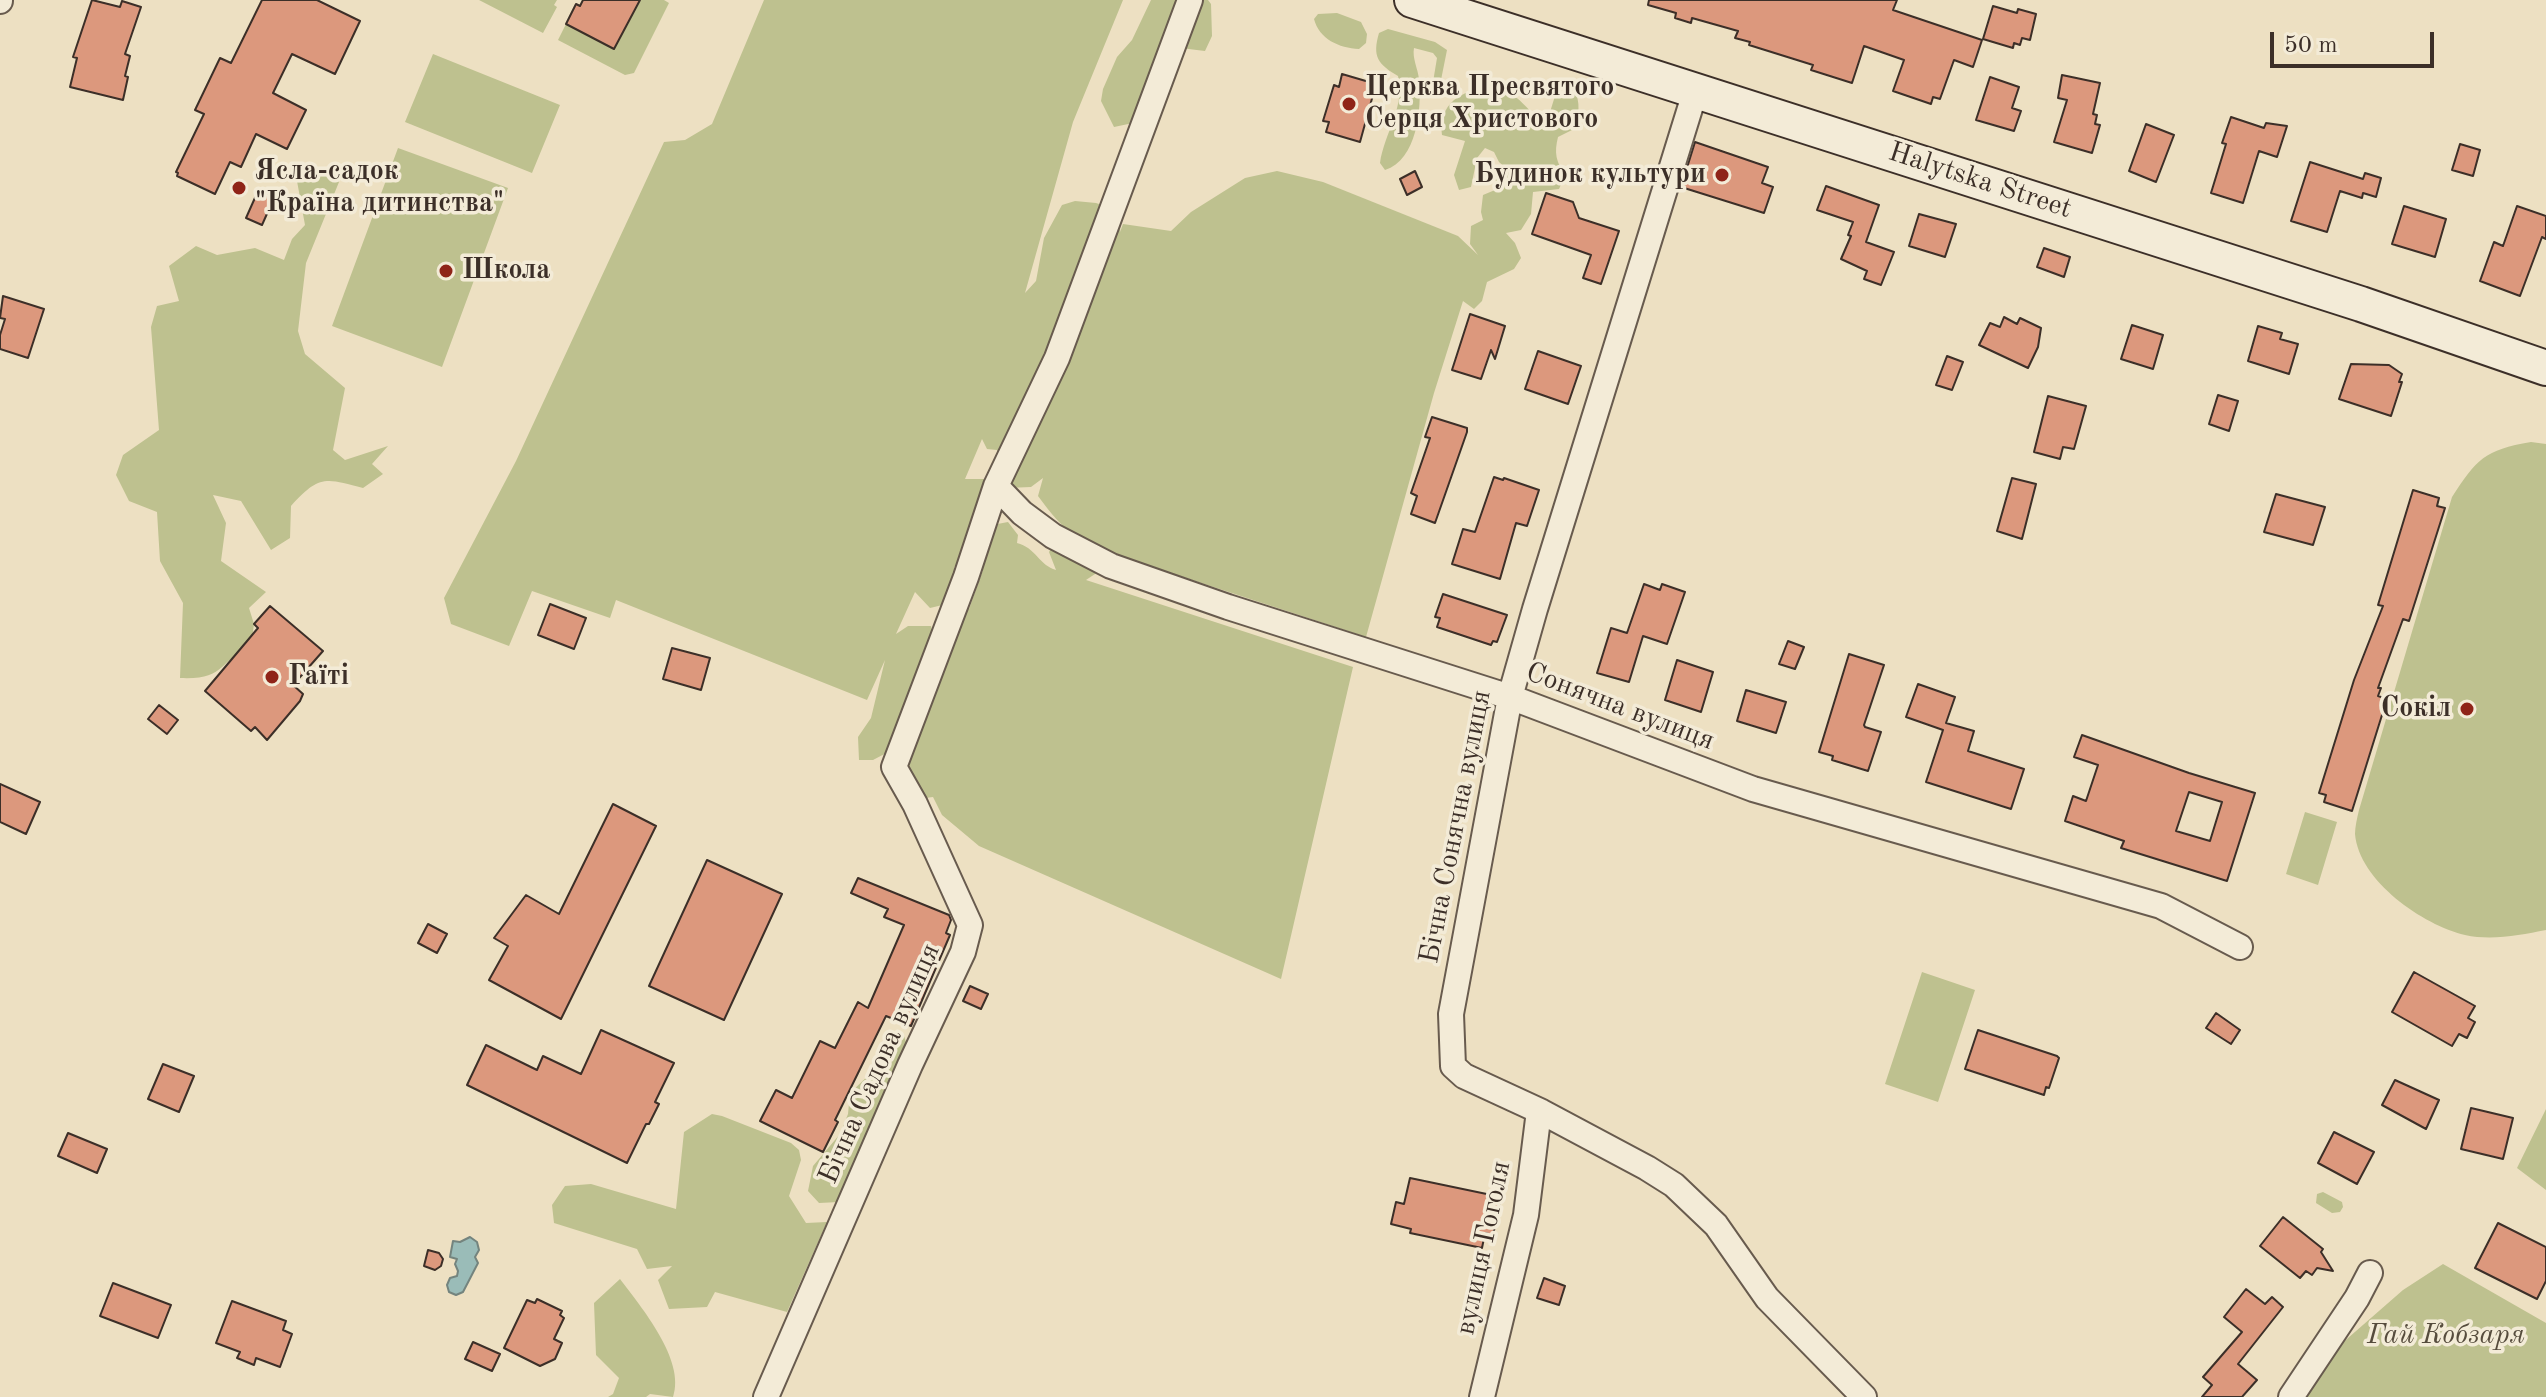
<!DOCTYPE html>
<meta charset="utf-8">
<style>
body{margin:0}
#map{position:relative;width:2546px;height:1397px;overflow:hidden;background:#ede0c2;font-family:"Old Standard TT",serif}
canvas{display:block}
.scale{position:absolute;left:2270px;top:32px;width:164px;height:36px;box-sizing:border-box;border:4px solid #3c2f28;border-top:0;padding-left:10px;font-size:24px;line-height:28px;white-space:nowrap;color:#3c2f28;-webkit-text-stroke:6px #f3ebd7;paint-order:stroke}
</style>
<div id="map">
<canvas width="2546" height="1397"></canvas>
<div class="scale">50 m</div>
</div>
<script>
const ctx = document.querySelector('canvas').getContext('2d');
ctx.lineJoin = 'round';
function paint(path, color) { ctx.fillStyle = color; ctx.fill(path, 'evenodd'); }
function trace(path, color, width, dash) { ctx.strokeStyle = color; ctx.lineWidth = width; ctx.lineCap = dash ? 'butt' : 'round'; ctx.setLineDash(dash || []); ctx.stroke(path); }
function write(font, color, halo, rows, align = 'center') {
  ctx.font = font + ' "Old Standard TT",serif'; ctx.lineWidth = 7; ctx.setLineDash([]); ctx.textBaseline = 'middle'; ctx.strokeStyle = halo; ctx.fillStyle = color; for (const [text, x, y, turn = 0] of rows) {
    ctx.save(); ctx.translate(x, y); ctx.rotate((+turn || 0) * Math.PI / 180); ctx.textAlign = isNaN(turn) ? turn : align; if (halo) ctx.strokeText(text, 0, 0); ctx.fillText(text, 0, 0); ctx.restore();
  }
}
paint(new Path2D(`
 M479,0H557L554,5L557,7L543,33Z
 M640,0H664L669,3L634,73L625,75L558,40L566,24L614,49Z
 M764,0H1123L1073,122L1025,293L1036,281L1044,238L1062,205L1075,201L1096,203L1099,204L1101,211L1121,213L1120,232L1123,224L1171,231L1191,212L1245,178L1277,171L1323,182L1458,236L1478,255L1470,244L1471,226L1483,220L1481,212L1483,195L1495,190L1496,178L1509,171L1499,162L1494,152L1485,148L1477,158L1471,187L1459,190L1454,175L1465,141L1442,135C1437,100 1470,84 1501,90C1517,93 1529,111 1540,121L1550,112L1555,96L1574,89C1581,104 1579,113 1574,129L1558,137C1554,153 1556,161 1565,176L1559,189L1533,192L1531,214L1521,230L1506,233L1515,243L1521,258L1514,269L1487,282L1482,301L1474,309L1463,301L1434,393L1366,637L1116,555C1075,538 1065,533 1038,496L1043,478L1031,487L1007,488L997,450L987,449L982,439L965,479H984L992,486L969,559L954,567L959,598L955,602L930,608L915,592L896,634L908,626H931L936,650L892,750L873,760H859L858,737L871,718L885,660L867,700L616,600L610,618L532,591L509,646L451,624L444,598L516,461L664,142L685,140L712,124Z
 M1151,0H1208L1211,4L1212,36L1205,51L1164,46L1133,123L1114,127L1101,101L1103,89L1117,57L1132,40Z
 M1337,13L1361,22L1367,34L1366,43L1359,49C1339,48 1319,39 1314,19L1318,14Z
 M1388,29L1435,42L1447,50L1440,85L1435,93L1432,88L1437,58L1433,53L1414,48C1412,58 1418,69 1419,79C1422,109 1417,160 1385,170L1380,163C1384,134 1406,105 1398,76C1378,64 1372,57 1379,33Z
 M433,54L560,105L532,173L405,122Z
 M398,148L508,188L442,367L332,326Z
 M330,169L338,174L339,182L306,263L298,331L305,354L345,388L333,450L345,460L388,446L372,464L383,474L363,488C325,478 319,475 291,506L290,538L271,550L241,501L213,495L226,523L221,561L266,592L249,608L254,624L251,646C217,662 226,680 180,678L183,603L160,561L157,512L129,501L116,475L123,455L159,430L151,327L157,306L179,301L169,266L196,246L217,255L255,248L284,260L292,239L305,225L297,181L301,174Z
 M2531,442L2546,444V930C2520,935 2492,941 2465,935C2423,925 2359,881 2355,834C2355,827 2357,818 2359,810L2452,497C2477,459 2484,450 2531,442Z
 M1008,522L1018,535L1017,543C1035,547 1040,566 1056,570L1049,552L1054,544L1098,572L1086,580L1353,667L1281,979L979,846L942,815L933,797L917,799L909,774V735L961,608L969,609L983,570L976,557L987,526Z
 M2305,812L2337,822L2318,885L2286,874Z
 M1922,972L1975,990L1938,1102L1885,1084Z
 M892,1033L904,1036L907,1045L867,1131L852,1191L839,1202L819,1203L808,1191L813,1166L840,1134L848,1114L850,1093L870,1074L886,1034Z
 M2546,1109V1190L2517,1168Z
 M712,1114L722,1116L791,1143L799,1150L801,1160L789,1196L806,1223L827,1222L787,1312L715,1292L707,1307L669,1309L658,1280L672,1266L647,1269L637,1249L554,1223L552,1205L565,1186L591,1184L676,1209L684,1132Z
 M2323,1192L2342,1202L2343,1207L2340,1212L2332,1213L2316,1203L2317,1194Z
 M2443,1264L2546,1323V1397H2304L2332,1352L2403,1290Z
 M620,1279C641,1307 686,1360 673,1397L650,1394L646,1397H608L613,1394L619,1378L596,1355L594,1303Z`), '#bec18f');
const water = new Path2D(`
 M470,1237L477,1242L479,1250L475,1257L478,1263L463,1292L456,1295L449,1292L447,1285L450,1278L457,1276L458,1271L455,1264L457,1259L450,1257L453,1241L460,1242Z`);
paint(water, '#9abcb8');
trace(water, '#74847e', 2);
const building = new Path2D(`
 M92,0L120,7L122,1L141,7L125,54L130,56L125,76L128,77L123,100L70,87L77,58L73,57Z
 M262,0H317L360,21L335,74L292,54L273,93L306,110L287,149L256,134L241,167L230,162L215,194L177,176L178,173L176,172L204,114L195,110L220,58L231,63Z
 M583,0H640L614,49L566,24L576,4L580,6Z
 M1649,0H1897L1893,10L1982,40L1973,67L1954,60L1940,99L1933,97L1931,104L1893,91L1904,60L1864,46L1852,83L1811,70L1813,65L1749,45L1750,42L1735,38L1738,31L1692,18L1691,23L1675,18L1676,13L1648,5Z
 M1993,6L2017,13L2018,9L2036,14L2030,40L2022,38L2020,45L2014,43L2013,48L1983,39Z
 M1342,74L1376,84L1360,142L1326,132L1329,122L1323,121L1334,85L1339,87Z
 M2062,75L2100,83L2093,114L2097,115L2095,124L2100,125L2092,153L2054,142L2067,100L2058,98Z
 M1990,77L2019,87L2012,108L2021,111L2014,131L1976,120Z
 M2231,117L2264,128L2266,123L2287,126L2277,157L2259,151L2243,203L2211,193L2226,144L2222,143Z
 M2146,124L2174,135L2156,182L2129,171Z
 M1695,142L1768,167L1762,183L1773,187L1764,213L1681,187Z
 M2460,144L2480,150L2473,176L2452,170Z
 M2310,162L2363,179L2365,173L2381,178L2376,197L2363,193L2362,198L2340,191L2327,232L2291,221Z
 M1415,171L1422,187L1407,195L1400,179Z
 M1826,186L1879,205L1866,242L1894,252L1881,285L1864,279L1867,271L1841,259L1851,236L1848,235L1853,222L1817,210Z
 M258,191L274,198L262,225L246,218Z
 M1546,193L1573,202L1579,218L1619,231L1601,284L1583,278L1591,255L1532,234Z
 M2404,206L2446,219L2435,257L2392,244Z
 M2517,206L2546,216V239L2542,237L2520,296L2480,281L2494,242L2503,246Z
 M1919,214L1956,224L1945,257L1909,246Z
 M2044,248L2070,257L2064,277L2037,267Z
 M3,296L44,309L28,358L0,349V335L5,319L0,318Z
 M1470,314L1505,326L1495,359L1491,350L1481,379L1452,370Z
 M2004,317L2017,324L2020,318L2041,328L2038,347L2028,368L1979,345L1990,323L2000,327Z
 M2132,325L2163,335L2153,369L2121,359Z
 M2258,326L2282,333L2280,339L2298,344L2289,374L2248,361Z
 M1538,351L1581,366L1568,404L1525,389Z
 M1947,356L1963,362L1952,390L1936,385Z
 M2351,364L2389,365L2402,374L2399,382H2402L2391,416L2339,399Z
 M2218,395L2238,401L2229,431L2209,424Z
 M2048,396L2086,406L2074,449L2063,447L2060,459L2034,452Z
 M1432,417L1467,428V432L1435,523L1411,514L1417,496L1411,493L1430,438L1425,437Z
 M1494,477L1503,480L1504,478L1539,490L1527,526L1516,523L1500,579L1452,564L1463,529L1475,532Z
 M2012,478L2036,484L2022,539L1997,531Z
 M2413,490L2439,498L2437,506L2445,508L2409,621L2403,619L2378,688H2381L2378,696L2387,699L2352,811L2324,802L2326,795L2319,793L2354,680L2383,606L2378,605Z
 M2276,494L2325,507L2313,545L2264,532Z
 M1644,584L1660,590L1662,584L1685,592L1667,644L1643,636L1629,682L1597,673L1611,628L1627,633Z
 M1443,594L1507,615L1497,642L1493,641L1491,645L1437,627L1440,618L1435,617Z
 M550,604L586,618L574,649L538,635Z
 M270,606L323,651L293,685L303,694L300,701L267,740L255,727L251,731L205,691L258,628L254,624Z
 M1788,641L1804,647L1795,669L1779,664Z
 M672,648L710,658L701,690L663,679Z
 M1849,654L1884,665L1864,725L1865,727L1881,732L1868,771L1832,760L1833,756L1819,752Z
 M1677,660L1713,672L1701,712L1665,700Z
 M1918,684L1955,697L1946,723L1974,731L1968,751L2024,769L2011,809L1926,782L1943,730L1906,717Z
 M1746,690L1786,702L1776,733L1737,721Z
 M159,705L178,720L167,734L148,719Z
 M2082,735L2189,773L2255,793L2227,881L2121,848L2124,841L2065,821L2073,796L2086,801L2098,765L2074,757ZM2189,792L2222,802L2210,841L2176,831Z
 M0,784L40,802L26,834L0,822Z
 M613,804L656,826L561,1019L489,980L508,946L494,938L526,895L559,914Z
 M707,860L782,894L724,1020L649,986Z
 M858,878L949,915L951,920L946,933L950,935L911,1026L886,1016L835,1120L838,1122L823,1152L760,1121L776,1090L792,1098L820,1041L835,1048L858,1002L868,1008L904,925L884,917L888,909L851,893Z
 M428,924L447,934L437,953L418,943Z
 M2414,972L2475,1006L2468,1018L2475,1022L2467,1038L2459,1034L2452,1046L2392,1012Z
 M970,986L988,994L981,1009L963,1001Z
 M2216,1013L2240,1030L2231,1044L2206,1028Z
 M601,1030L674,1063L655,1102L659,1104L649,1124H646L627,1163L467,1085L486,1045L537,1070L543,1056L581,1074Z
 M1978,1030L2057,1056L2059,1058L2049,1088L2046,1087L2044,1095L1965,1069Z
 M163,1064L194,1076L179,1112L148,1099Z
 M2395,1080L2439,1100L2426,1129L2382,1105Z
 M2471,1108L2513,1118L2503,1159L2461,1149Z
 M2334,1132L2374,1152L2357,1184L2318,1163Z
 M68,1133L107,1149L97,1173L58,1156Z
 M1410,1178L1501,1197L1493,1235L1485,1233L1482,1248L1410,1233L1411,1229L1391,1224L1396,1202L1404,1204Z
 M2283,1217L2323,1249L2321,1252L2333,1271L2317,1268L2312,1275L2306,1271L2300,1278L2260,1246Z
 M2498,1223L2546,1247V1281L2537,1299L2475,1268Z
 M428,1250L439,1253L443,1259L441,1266L435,1270L424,1266Z
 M1544,1278L1565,1286L1559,1305L1537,1298Z
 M113,1283L171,1305L158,1338L100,1316Z
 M2246,1289L2265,1304L2272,1297L2283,1307L2238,1364L2257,1380L2242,1397H2202L2212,1385L2203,1377L2242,1332L2224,1317Z
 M537,1299L562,1311L560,1315L564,1318L554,1339L562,1343L555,1359L540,1366L504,1348L527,1300L535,1303Z
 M232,1301L286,1321L283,1330L292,1334L280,1367L256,1358L254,1365L237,1358L240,1352L216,1343Z
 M473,1342L500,1354L492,1371L465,1359Z`);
paint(building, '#dc987d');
trace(building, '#3c2f28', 2);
const street = new Path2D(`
 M0,1V0
 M1696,89L1535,609L1510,697L1451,1014L1453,1066L1464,1076L1542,1112L1647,1168L1674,1185L1716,1225L1767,1298L1864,1397
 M996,486L1022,513L1053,536L1111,566L1228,607L1510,697L1753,789L2161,906L2240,947
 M766,1397L910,1065L963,952L970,925L915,804L894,767L966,577L996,486L1057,358L1190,0
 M1482,1397L1526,1215L1539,1111
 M2291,1397L2357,1298L2370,1273`);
const secondary = new Path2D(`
 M1412,0L2361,304L2546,368`);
trace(street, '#685b4e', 28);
trace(secondary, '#3c2f28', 38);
trace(street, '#f3ebd7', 24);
trace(secondary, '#f3ebd7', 34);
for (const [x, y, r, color] of [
 [1349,104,8,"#8f2418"],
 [1722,175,8,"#8f2418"],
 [239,188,8,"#8f2418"],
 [446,271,8,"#8f2418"],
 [272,677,8,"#8f2418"],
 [2467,709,8,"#8f2418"]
]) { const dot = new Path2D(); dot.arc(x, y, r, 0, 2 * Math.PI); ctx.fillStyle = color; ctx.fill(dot); trace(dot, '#f3ebd7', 3); }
write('bold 28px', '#3c2f28', '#f3ebd7', [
 ["Церква Пресвятого",1365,88],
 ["Серця Христового",1365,120],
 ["Ясла-садок",255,172],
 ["\"Країна дитинства\"",255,204],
 ["Будинок культури",1706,175,"right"],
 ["Школа",462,271],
 ["Гаїті",288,677],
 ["Сокіл",2451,709,"right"]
], 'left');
write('28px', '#3c2f28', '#f3ebd7', [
 ["Halytska Street",1980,181,18],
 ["Сонячна вулиця",1620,707,21],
 ["Бічна Сонячна вулиця",1456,827,-79],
 ["Бічна Садова вулиця",880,1064,-66],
 ["вулиця Гоголя",1484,1248,-78]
]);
write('italic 28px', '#564c3d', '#f3ebd7', [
 ["Гай Кобзаря",2446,1336]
]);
</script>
